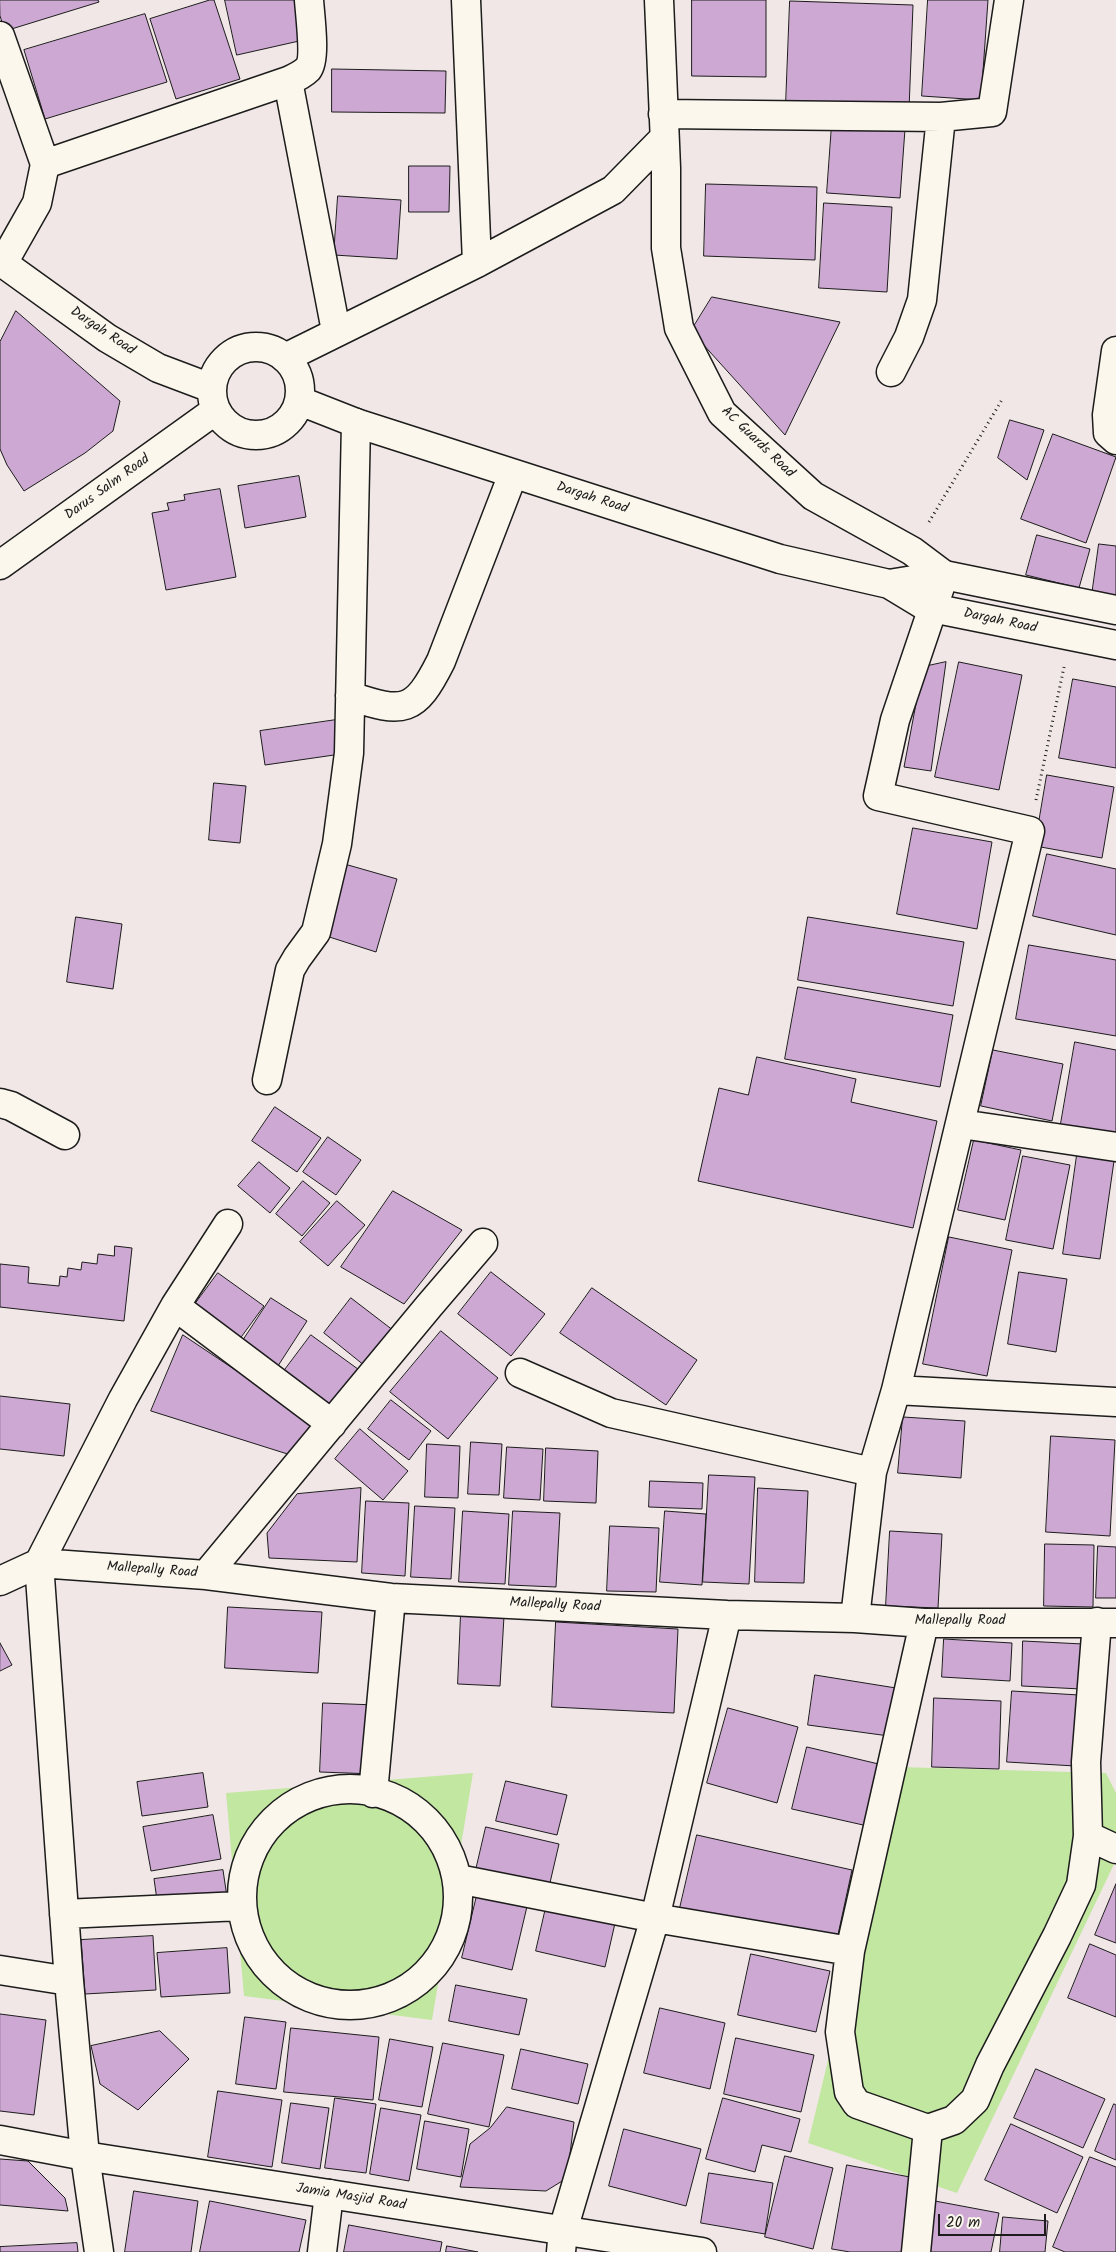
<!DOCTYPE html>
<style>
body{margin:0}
#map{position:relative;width:1116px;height:2252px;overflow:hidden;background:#f2e7e7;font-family:Kalam,sans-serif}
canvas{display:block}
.scale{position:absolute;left:938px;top:2214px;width:108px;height:22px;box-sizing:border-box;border:2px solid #1c1c1c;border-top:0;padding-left:6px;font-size:15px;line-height:18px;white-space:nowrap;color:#1c1c1c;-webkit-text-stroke:4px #fbf7ec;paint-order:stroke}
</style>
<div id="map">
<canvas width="1116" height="2252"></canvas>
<div class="scale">20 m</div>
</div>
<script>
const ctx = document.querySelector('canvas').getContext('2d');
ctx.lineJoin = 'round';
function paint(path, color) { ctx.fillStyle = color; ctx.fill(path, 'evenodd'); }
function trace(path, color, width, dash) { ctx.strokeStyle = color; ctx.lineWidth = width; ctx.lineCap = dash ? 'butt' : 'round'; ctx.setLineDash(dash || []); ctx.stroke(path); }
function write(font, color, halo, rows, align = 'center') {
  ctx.font = font + ' Kalam,sans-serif'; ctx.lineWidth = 5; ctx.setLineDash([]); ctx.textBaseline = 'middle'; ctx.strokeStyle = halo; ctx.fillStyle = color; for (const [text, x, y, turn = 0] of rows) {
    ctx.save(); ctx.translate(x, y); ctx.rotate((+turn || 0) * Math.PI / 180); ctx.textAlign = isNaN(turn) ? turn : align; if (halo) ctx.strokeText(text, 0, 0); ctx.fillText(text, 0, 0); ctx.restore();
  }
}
paint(new Path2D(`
 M899,1767L1106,1773L1116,1793V1860L957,2193L808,2143Z
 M473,1773L432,2020L244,1996L226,1793Z`), '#c2e7a1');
const building = new Path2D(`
 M0,0H98L99,2L5,31L0,16Z
 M210,0H214L240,79L176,99L150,19Z
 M225,0H299L308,39L237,55Z
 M692,0H766V77L692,76Z
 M928,0H988L981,100L922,96Z
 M790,1L913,5L909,110L786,104Z
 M145,14L167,82L45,119L24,50Z
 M332,69L446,71L445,113L332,112Z
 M832,124L905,129L900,198L827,193Z
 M409,166H450L449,212H409Z
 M706,184L817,187L815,260L704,256Z
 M338,196L401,200L397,259L334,255Z
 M824,203L892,207L887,292L819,288Z
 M712,297L840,322L785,435L691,331Z
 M16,311L120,401L113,431L85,453L24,491L7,465L0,449V342Z
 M1010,420L1044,430L1027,480L998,458Z
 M1053,434L1116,457L1086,543L1021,519Z
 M299,476L306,517L245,528L238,486Z
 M220,489L236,577L166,590L152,513L169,510L167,503L185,500L184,495Z
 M1037,535L1090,549L1079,588L1026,575Z
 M1099,544L1116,546V599L1092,595Z
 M946,662L931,771L904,767L923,667Z
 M959,662L1022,675L999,790L935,777Z
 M1073,679L1116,687V768L1059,758Z
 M336,720L341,754L265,765L260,731Z
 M1047,775L1114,787L1102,858L1035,846Z
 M214,783L246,786L240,843L209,840Z
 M913,828L992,842L977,929L897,914Z
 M1047,854L1116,869V935L1033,916Z
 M341,863L397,879L376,952L320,934Z
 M76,917L122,924L113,989L67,982Z
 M808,917L964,942L953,1006L798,980Z
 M1029,945L1116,960V1036L1016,1019Z
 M798,987L953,1015L940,1087L785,1059Z
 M1075,1042L1116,1050V1138L1060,1129Z
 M993,1050L1063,1064L1052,1121L981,1106Z
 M757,1057L856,1079L851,1102L937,1121L913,1228L698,1181L719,1088L748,1095Z
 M275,1107L321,1138L297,1172L252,1141Z
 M328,1137L361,1160L336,1195L303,1172Z
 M974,1140L1021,1150L1005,1220L958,1210Z
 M1077,1155L1114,1161L1100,1259L1063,1254Z
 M1023,1156L1070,1165L1053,1249L1006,1240Z
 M259,1162L290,1188L270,1213L238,1186Z
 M303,1181L330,1203L302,1236L276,1214Z
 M393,1191L462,1230L404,1304L341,1267Z
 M337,1201L365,1225L328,1266L300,1242Z
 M949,1237L1012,1250L987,1376L923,1364Z
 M115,1246L132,1248L124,1321L0,1307V1264L29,1267L28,1283L59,1286L60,1276L67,1277L68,1268L81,1270L82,1262L97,1264L98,1254L114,1256Z
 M491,1272L545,1314L511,1356L458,1314Z
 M1019,1272L1067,1279L1056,1352L1008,1344Z
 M218,1273L264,1306L236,1344L190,1311Z
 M592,1288L697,1360L666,1405L560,1333Z
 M271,1298L307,1321L276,1369L240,1345Z
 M351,1298L398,1334L370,1370L324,1333Z
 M441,1331L498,1378L448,1439L390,1392Z
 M183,1335L316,1424L297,1457L151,1411Z
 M311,1335L362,1372L335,1408L284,1371Z
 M0,1396L70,1404L64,1456L0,1449Z
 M391,1400L431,1431L409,1460L368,1429Z
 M903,1417L965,1421L961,1478L898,1473Z
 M360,1429L408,1471L383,1500L335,1459Z
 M1051,1436L1115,1440L1110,1536L1046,1532Z
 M471,1442L502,1444L499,1495L468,1494Z
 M427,1444L460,1446L458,1498L425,1497Z
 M507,1447L543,1449L540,1500L504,1498Z
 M546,1448L598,1451L596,1503L544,1501Z
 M709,1475L755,1477L749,1584L703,1582Z
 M650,1481L703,1483L702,1509L649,1507Z
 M361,1488L357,1562L269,1558L267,1533L297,1494Z
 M758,1488L808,1491L804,1583L755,1582Z
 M366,1501L409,1503L405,1576L362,1573Z
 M415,1506L455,1508L451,1579L411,1577Z
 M463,1511L509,1514L505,1584L459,1582Z
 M513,1511L560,1513L556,1587L509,1585Z
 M665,1511L706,1514L702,1585L660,1582Z
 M610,1526L659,1528L656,1592L607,1591Z
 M890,1531L942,1534L938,1608L886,1606Z
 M1045,1544L1094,1545L1093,1607L1044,1606Z
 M1098,1546L1116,1547V1598H1096Z
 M228,1607L322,1612L318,1673L225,1668Z
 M461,1613L504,1616L500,1686L458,1684Z
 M556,1622L678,1629L674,1713L552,1707Z
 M944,1639L1012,1643L1010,1681L942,1677Z
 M1023,1641L1083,1644L1081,1689L1022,1686Z
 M0,1643L12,1665L0,1671Z
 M815,1675L896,1688L889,1736L808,1725Z
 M1012,1691L1079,1695L1075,1766L1007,1762Z
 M934,1698L1001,1701L999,1769L932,1767Z
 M323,1703L376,1705L374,1774L320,1772Z
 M728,1708L798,1727L777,1803L707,1783Z
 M807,1747L887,1766L872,1827L792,1809Z
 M203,1773L208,1807L142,1816L137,1782Z
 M506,1781L567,1795L557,1835L496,1821Z
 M213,1815L221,1859L151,1871L143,1827Z
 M486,1827L559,1844L549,1887L476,1870Z
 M697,1835L852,1870L836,1944L680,1908Z
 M223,1870L227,1897L158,1907L154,1879Z
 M1116,1884V1943L1095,1935Z
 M479,1887L529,1898L512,1970L462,1958Z
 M547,1903L616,1919L605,1967L536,1951Z
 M153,1936L156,1990L85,1994L81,1940Z
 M1090,1944L1116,1955V2017L1068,1998Z
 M227,1948L230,1993L161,1997L157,1953Z
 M751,1954L830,1971L816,2032L738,2015Z
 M456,1985L527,1999L519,2035L449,2021Z
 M660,2008L725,2023L710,2089L644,2073Z
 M0,2014L46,2020L34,2115L0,2111Z
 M245,2017L286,2022L276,2089L236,2084Z
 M291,2028L379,2037L373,2100L284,2092Z
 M160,2031L189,2059L138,2110L100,2084L91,2046Z
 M736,2038L814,2055L801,2112L724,2094Z
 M390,2039L433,2047L422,2107L379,2100Z
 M443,2043L504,2055L489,2127L428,2114Z
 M521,2049L588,2064L578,2104L512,2089Z
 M1036,2069L1105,2099L1083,2148L1014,2118Z
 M218,2091L282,2100L272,2167L208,2157Z
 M335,2098L376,2104L366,2173L325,2168Z
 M723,2098L800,2119L791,2152L762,2145L755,2172L706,2159Z
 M291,2103L329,2108L320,2169L282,2163Z
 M1114,2104L1116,2105V2160L1095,2151Z
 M507,2107L574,2122L567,2178L546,2191L460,2187L470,2144L490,2128Z
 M381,2108L421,2115L409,2181L370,2174Z
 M425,2121L469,2129L461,2177L417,2169Z
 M1011,2124L1083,2157L1057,2213L985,2180Z
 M624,2129L701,2149L686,2206L609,2186Z
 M785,2156L833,2168L813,2249L765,2237Z
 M1090,2157L1116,2167V2252H1065L1053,2247Z
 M0,2159L28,2161L65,2198L68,2211L0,2205Z
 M847,2165L915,2178L902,2252H850L832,2249Z
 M709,2173L773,2183L765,2234L701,2223Z
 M134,2191L198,2201L191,2252H125Z
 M210,2201L306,2220L299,2252H200Z
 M935,2201L999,2213L991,2252H926Z
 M1003,2217L1048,2221L1045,2252H1000Z
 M349,2225L442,2242L440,2252H344Z
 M77,2243L78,2252H0V2247Z
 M447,2246L478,2252H446Z`);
paint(building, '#cca8d2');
trace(building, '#1c1c1c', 1);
const minor = new Path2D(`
 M309,0C310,15 316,59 308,69C302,75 295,78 288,81L336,331
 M466,0L477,263
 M659,0L666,168V248L679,328L722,413L813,496L912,551L944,575L895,720L878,796L1030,831L896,1390L872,1472L855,1618
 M0,36L45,164L37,203L3,263
 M663,114L941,117L992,112L1009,0
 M45,164L288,81
 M1116,351L1107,415L1108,433L1116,440
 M285,358L477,263L613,190L664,138
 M891,372L909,337L922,300L941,117
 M350,696C404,714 415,713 441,661L513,474
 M267,1080L290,970L297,958L316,932L337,844L349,753L356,423
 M0,1103L11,1106L65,1135
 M961,1124L1116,1147
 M175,1306L332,1424
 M520,1373L611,1413L872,1472
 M896,1390L1116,1402
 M206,1575L429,1306L483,1243
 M0,1581L39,1563L206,1575L391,1598L727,1615L855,1618L924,1623H1116
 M924,1623L850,1951L840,2032L849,2092L857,2104L928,2129L954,2120L975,2100L990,2065L1057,1936L1081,1885L1088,1836L1086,1762L1097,1622
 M242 1897a108 108 0 1 1 216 0a108 108 0 1 1-216 0Z
 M373,1793L391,1598
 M1088,1836L1116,1849
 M458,1879L655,1918L850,1951
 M64,1914L241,1906
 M0,1970L69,1981
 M99,2252L85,2156L69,1981L39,1563L123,1399L175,1306L228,1224
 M322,2252L329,2194
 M561,2252L563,2230L655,1918L727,1615
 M916,2252L928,2129`);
const major = new Path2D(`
 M0,261L107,338L158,368L211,388
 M212 391a44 44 0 1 1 88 0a44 44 0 1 1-88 0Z
 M300,401L356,423L780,559L889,584L927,607L1116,645
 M0,565L216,410
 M889,584L944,575L1116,610
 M0,2140L85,2156L702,2252`);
trace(minor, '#1c1c1c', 31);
trace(major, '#1c1c1c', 31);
trace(new Path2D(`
 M929,522L1003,398
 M1036,800L1064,667`), '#1c1c1c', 3, [1, 4]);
trace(minor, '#fbf7ec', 28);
trace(major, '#fbf7ec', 28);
write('14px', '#1c1c1c', '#fbf7ec', [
 ["Dargah Road",102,332,34],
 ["AC Guards Road",757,443,44],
 ["Darus Salm Road",108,488,-36],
 ["Dargah Road",592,499,18],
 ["Dargah Road",1000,622,12],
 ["Mallepally Road",152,1571,4],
 ["Mallepally Road",555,1606,3],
 ["Mallepally Road",960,1622],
 ["Jamia Masjid Road",351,2198,9]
]);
</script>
